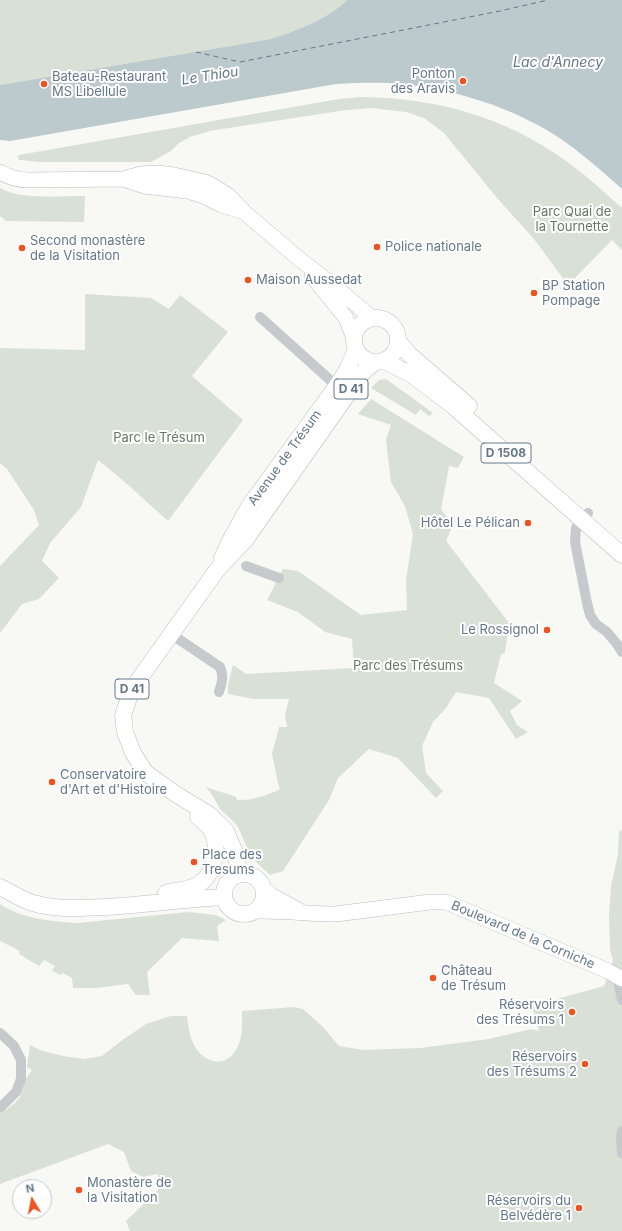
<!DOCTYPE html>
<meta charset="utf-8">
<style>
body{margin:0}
#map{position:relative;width:622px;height:1231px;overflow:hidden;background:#f8f8f5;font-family:Inter,sans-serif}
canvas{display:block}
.north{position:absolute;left:12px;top:1179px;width:40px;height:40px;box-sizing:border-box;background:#fff;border:1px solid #c1c9cf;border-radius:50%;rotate:350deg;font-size:11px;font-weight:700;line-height:16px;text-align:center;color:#657888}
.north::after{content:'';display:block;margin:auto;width:14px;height:18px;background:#ed5220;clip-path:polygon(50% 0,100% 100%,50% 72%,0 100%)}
</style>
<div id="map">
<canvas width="622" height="1231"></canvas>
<div class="north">N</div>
</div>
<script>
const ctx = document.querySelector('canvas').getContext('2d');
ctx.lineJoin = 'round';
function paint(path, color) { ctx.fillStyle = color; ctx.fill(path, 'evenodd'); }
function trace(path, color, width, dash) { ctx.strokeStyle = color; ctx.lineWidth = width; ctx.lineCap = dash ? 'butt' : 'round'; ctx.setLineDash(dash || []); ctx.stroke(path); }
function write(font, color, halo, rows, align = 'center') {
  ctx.font = font + ' Inter,sans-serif'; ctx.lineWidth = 4; ctx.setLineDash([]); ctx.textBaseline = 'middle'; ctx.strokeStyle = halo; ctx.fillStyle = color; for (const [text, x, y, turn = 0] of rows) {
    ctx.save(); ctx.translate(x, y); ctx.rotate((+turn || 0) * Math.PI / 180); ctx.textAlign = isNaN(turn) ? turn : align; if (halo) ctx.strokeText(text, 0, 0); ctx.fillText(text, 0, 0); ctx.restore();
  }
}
paint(new Path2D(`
 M0,0H347C327,20 297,30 271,39L0,85Z
 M362,97C437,98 505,117 566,161C586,175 604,192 622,208V250L612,240L568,285L534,239L497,198L444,133L424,118L406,112L371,108L346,110L209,131L190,137L179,143L171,151L151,162H40L21,160H19L18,157L19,155L339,99Z
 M0,188C20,200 61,196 85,196L84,222L6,221L0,216Z
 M85,294L151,298L169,309L180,295L228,332L192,376L243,420L168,521L126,483L98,460L81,507L50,543L42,561L59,578L39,599L22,604L0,633V566L39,525L34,510L7,469L0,463V348L85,350Z
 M386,379L433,413L429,416L420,409L416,415L371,388L379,380Z
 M371,399L464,457L458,468L449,466L441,509L453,525L446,541L509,623L505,653L501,654L494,683L522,701L510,711L517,725L528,732L516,739L489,698L456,692L446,708L433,722L422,746L426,773L443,791L436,798L398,758L369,749L338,778L329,800L283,871L270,875L255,861L248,850L239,829L235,823L220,809L211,793L206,787C216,791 226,793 236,797L237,800C249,801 270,795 280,789L278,783L272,754L279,727H287L285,715L289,699H254L228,694V685L233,665L246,674L354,668L352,639L325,632L298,612L267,600L283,569L298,571L361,615L407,610L406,580L413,534L405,506L391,482L386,440L391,425L358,414Z
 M622,830V1231H130L126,1221L162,1186L158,1174L143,1177L131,1171L124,1152L108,1144L0,1184V1114L14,1104L20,1097L26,1078L32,1070L27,1067L30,1045L42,1051L63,1056L84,1059L102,1056L121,1041L146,1024L171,1016H187C188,1024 189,1034 193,1043C202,1063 226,1070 237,1048C243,1037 242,1023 242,1011L294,1007L303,1009L323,1027L339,1046L363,1050L420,1048L489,1039L531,1029L539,1031L532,1006L604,986L613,961L610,949L609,916L611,886L618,854L619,831Z
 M0,904C19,918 54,922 78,923L188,912L216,915L226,920L217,926L219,941L182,938L147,972L150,995H136L128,984L96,988H73L72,978L63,973L61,975L52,971L55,966L44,960L39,966L19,954L20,951L0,941Z`), '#d9e0d6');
paint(new Path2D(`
 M347,0H622V189C597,167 573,145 545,129C501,104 453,90 403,84C381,82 358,83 336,84L10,141L0,140V85L271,39C297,30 327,20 347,0Z`), '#bcc9cd');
trace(new Path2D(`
 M196,52L240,62L500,11L548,0`), '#617a83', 1, [5, 4]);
const secondary = new Path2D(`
 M0,172C10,178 19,180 29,180L123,179L141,174L158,173L174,175L205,182L215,187L229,196L244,212L298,258L334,286L372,318
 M123,179L144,186L188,191L206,197L222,205L244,212
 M312,276L346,318L354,338
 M264,889L271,895L300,911
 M254,911C282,910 309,914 336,914L430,902H446L608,971L622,979`);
const primary = new Path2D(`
 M354 340a22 22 0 1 1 44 0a22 22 0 1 1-44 0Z
 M398,341L410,355L469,406
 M384,361L412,375L453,406L622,555
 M222,558L232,537L250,505L336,387L347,370L356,349
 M240,873L234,850L226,831L210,815L174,793L146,773L133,753L125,732L123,715L132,689L217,570L246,539L364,371L374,363
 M224 894a20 20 0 1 1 40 0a20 20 0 1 1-40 0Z
 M0,887C11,892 22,900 33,903C56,910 82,908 106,907C145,905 184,899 224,897
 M166,893C177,889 192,891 202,882C215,871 220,845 211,830C208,825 202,821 198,817`);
trace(secondary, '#b8bdc2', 16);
trace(primary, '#b9bdc1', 17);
trace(new Path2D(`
 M260,317L329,379L336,387V391
 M588,513L581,519L576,528L575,542L587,603L590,615L596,624L607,632L617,644L622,652
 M246,566L279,578
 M171,634L220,667C224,676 222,683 219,692
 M617,976L622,1000
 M0,1033L14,1046L21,1060V1079L16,1092L0,1108
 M622,1131L621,1139L622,1153`), '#c6cacd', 10);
trace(secondary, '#fff', 15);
trace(primary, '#fff', 16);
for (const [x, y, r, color] of [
 [463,81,4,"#ed5220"],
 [44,84,4,"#ed5220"],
 [377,247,4,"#ed5220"],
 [22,248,4,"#ed5220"],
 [248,280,4,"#ed5220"],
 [534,293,4,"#ed5220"],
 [528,523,4,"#ed5220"],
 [547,630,4,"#ed5220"],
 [52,782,4,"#ed5220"],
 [194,862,4,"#ed5220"],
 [433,978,4,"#ed5220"],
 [572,1012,4,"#ed5220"],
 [585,1064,4,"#ed5220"],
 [79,1190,4,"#ed5220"],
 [579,1208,4,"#ed5220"]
]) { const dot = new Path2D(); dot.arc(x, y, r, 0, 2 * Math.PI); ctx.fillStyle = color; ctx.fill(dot); trace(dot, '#fff', 1.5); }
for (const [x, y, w] of [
 [351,389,34],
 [506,453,50],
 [132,689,34]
]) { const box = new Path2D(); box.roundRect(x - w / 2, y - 10, w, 20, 3); ctx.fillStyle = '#fff'; ctx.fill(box); trace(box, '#657888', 1); }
write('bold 12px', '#657888', null, [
 ["D 41",351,389],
 ["D 1508",506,453],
 ["D 41",132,689]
]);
write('13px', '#657888', '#fff', [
 ["Ponton",455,74,"right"],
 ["des Aravis",455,89,"right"],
 ["Bateau-Restaurant",52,77],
 ["MS Libellule",52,92],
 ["Second monastère",30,241],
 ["de la Visitation",30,256],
 ["Police nationale",385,247],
 ["Maison Aussedat",256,280],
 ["BP Station",542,286],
 ["Pompage",542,301],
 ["Hôtel Le Pélican",520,523,"right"],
 ["Le Rossignol",539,630,"right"],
 ["Conservatoire",60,775],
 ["d'Art et d'Histoire",60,790],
 ["Place des",202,855],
 ["Tresums",202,870],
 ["Château",441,971],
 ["de Trésum",441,986],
 ["Réservoirs",564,1005,"right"],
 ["des Trésums 1",564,1020,"right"],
 ["Réservoirs",577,1057,"right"],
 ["des Trésums 2",577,1072,"right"],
 ["Monastère de",87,1183],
 ["la Visitation",87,1198],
 ["Réservoirs du",571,1201,"right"],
 ["Belvédère 1",571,1216,"right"]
], 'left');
write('13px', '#667961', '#fff', [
 ["Parc Quai de",572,212],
 ["la Tournette",572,227],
 ["Parc le Trésum",159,438],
 ["Parc des Trésums",408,666]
]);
write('13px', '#657888', '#fff', [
 ["Avenue de Trésum",285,458,-54],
 ["Boulevard de la Corniche",523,935,23]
]);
write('italic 14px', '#617a83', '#fff', [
 ["Lac d'Annecy",558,63],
 ["Le Thiou",210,76,-9]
]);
</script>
